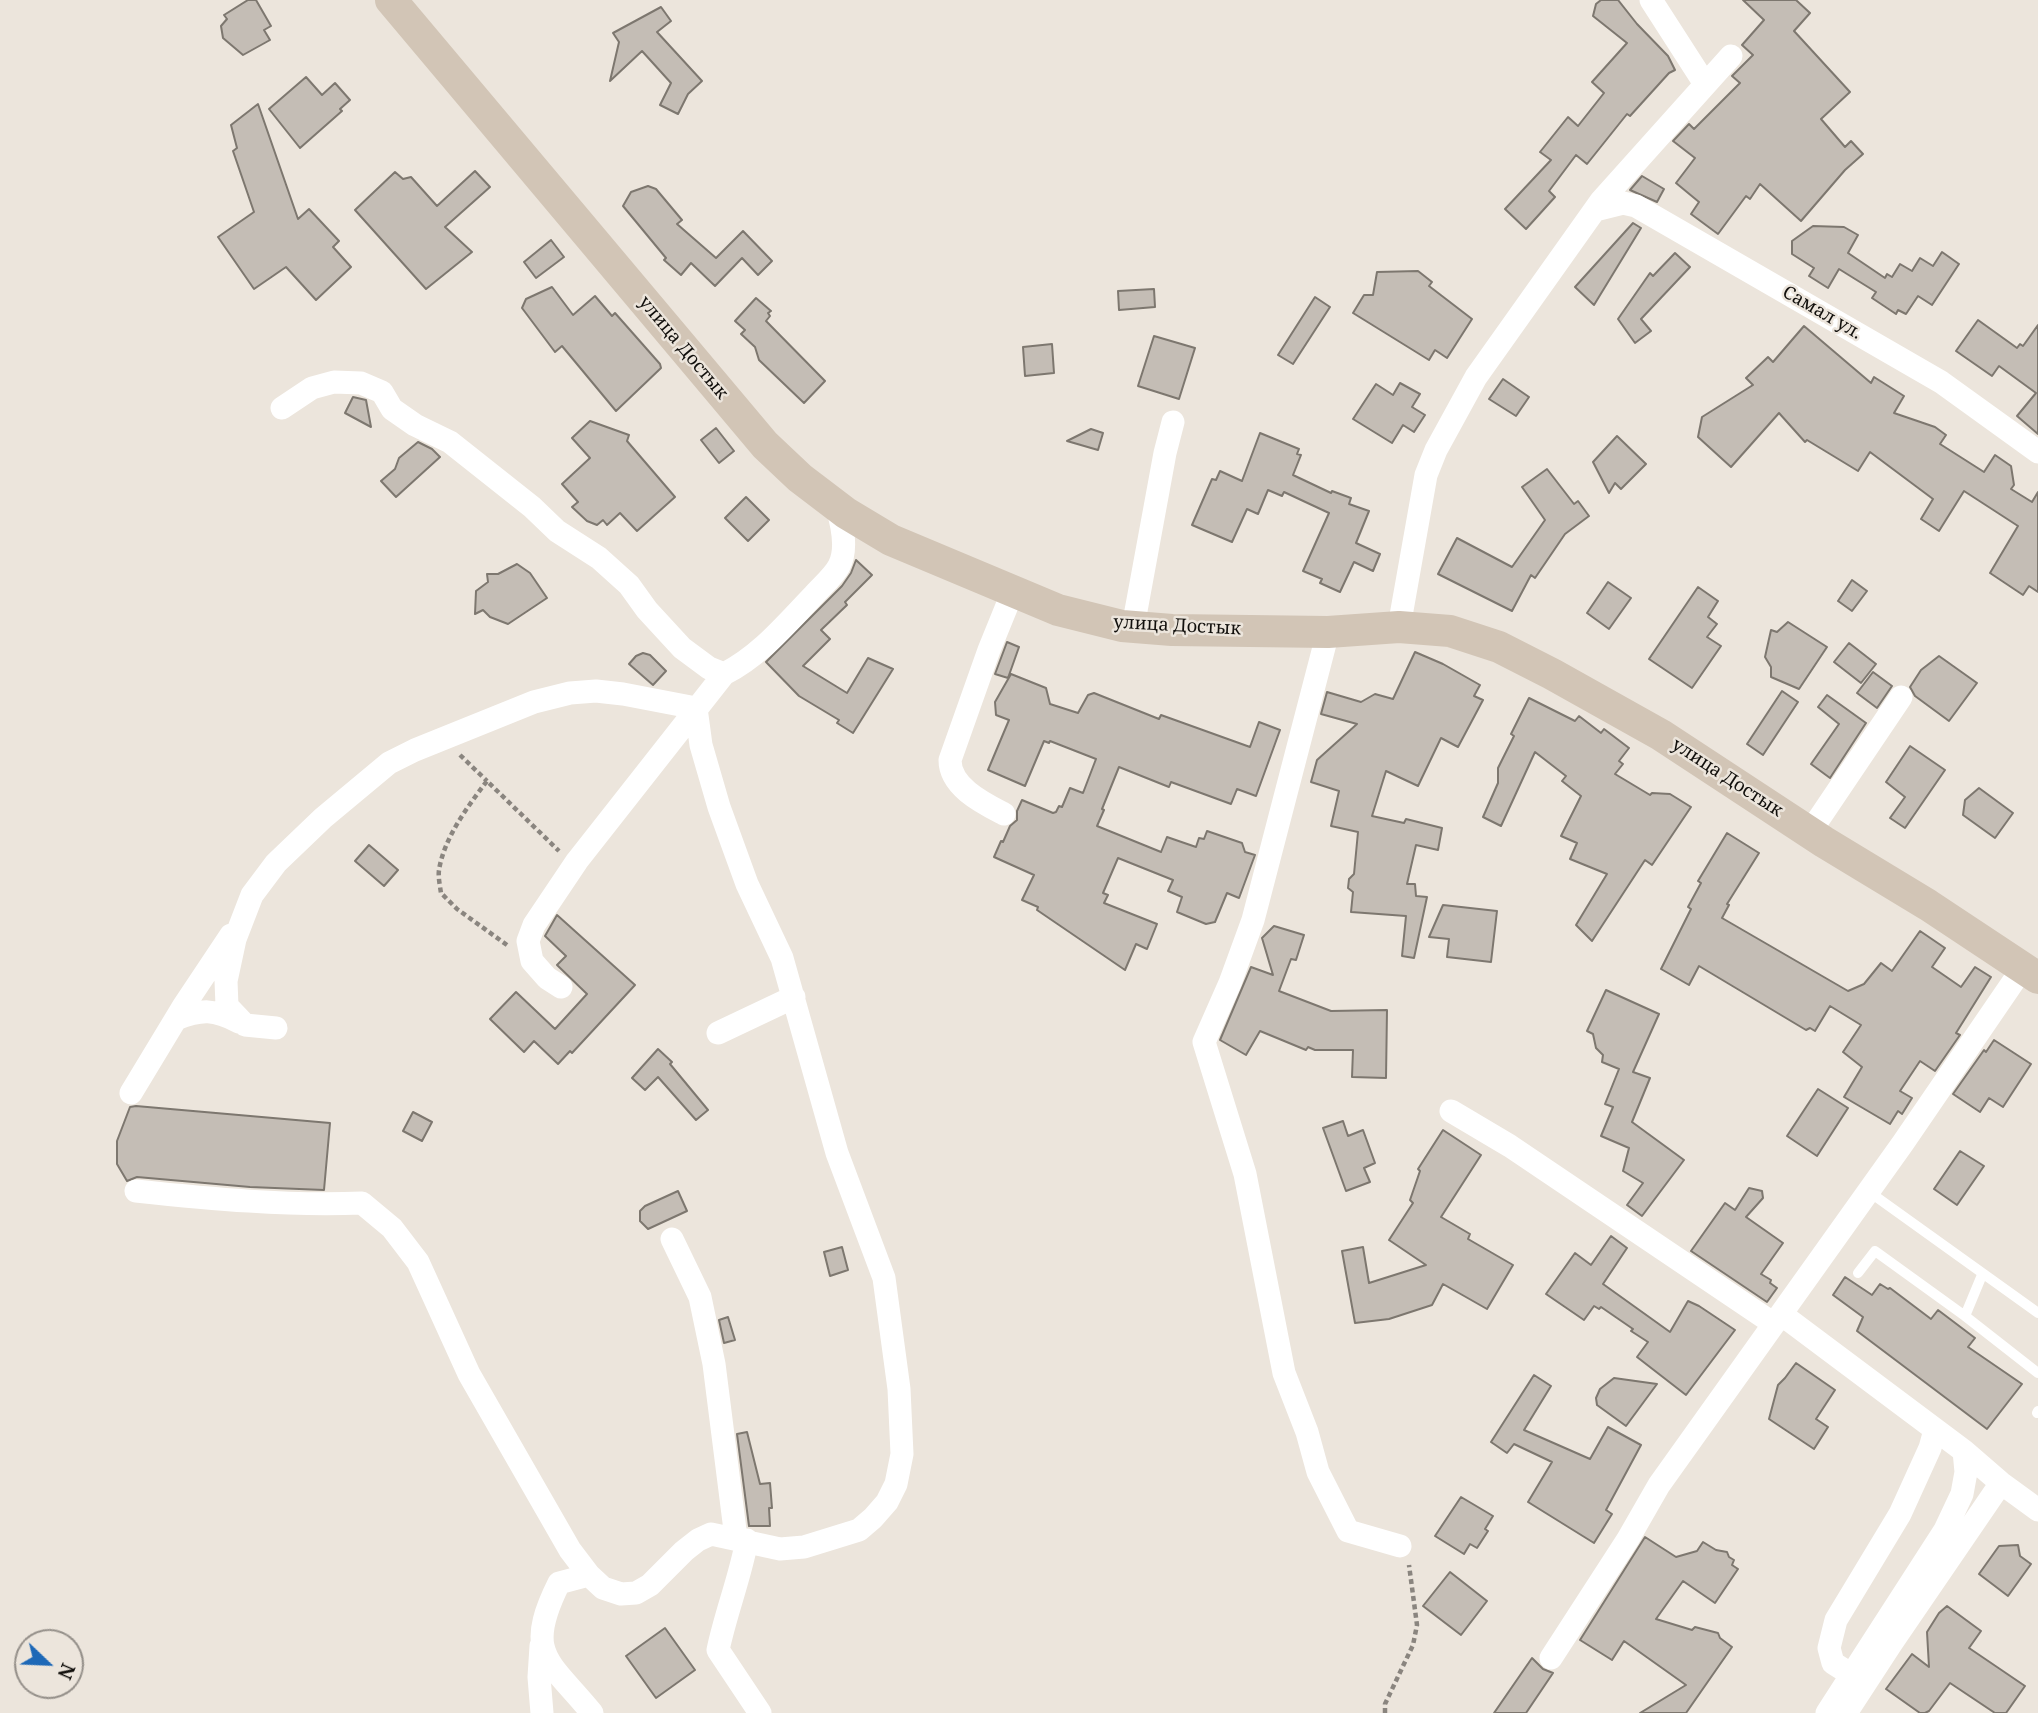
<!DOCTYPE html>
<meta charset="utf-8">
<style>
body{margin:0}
#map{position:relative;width:2038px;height:1713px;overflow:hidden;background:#ece5dc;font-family:"Noto Serif",serif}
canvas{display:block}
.north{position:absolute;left:14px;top:1629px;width:70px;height:70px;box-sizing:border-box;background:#ece5dc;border:2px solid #948f89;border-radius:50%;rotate:113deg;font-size:19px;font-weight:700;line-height:28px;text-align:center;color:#110f0c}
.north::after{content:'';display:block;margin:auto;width:24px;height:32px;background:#1d68b7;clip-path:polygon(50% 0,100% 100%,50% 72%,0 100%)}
</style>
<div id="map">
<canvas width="2038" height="1713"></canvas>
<div class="north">N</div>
</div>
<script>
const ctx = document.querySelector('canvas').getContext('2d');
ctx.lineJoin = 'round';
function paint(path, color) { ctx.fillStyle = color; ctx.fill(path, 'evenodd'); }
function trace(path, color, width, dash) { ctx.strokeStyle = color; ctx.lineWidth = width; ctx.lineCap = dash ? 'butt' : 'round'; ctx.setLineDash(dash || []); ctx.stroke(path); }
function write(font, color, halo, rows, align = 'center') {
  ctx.font = font + ' "Noto Serif",serif'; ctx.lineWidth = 5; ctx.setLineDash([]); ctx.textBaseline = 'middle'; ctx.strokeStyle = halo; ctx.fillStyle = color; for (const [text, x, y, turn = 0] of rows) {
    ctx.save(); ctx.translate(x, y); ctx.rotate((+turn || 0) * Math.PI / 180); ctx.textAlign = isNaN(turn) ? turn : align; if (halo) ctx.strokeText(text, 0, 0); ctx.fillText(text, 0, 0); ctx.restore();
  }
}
const building = new Path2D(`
 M248,0H256L271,26L264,30L270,40L243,55L223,38L221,26L227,19L224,15Z
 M1601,0H1618L1637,24L1668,56L1675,70L1669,73L1630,116L1627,114L1587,164L1576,155L1549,191L1555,197L1526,229L1505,209L1551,160L1540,152L1568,117L1578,126L1604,93L1592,82L1627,43L1593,16L1596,4Z
 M1743,0H1796L1810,13L1794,31L1850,92L1821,119L1845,147L1851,141L1863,154L1845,170L1801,221L1760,184L1750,199L1746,196L1718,234L1691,214L1699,202L1676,183L1695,158L1673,141L1689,124L1694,129L1740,83L1732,76L1753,55L1742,45L1764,20Z
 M661,7L671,21L657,32L702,81L688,94L678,114L660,105L671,83L642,51L610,81L619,42L613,33Z
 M306,77L322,95L335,83L350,100L340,109L342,111L300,148L269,109Z
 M258,104L298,219L309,209L339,241L333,247L351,267L316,300L286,267L254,289L218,237L254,212L233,151L237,148L231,125Z
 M475,171L490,187L445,227L472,252L426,289L355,210L395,172L403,179L411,177L437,206Z
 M1642,176L1664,189L1657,202L1630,190Z
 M648,186L656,189L682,220L677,224L716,258L743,231L772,261L758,275L742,258L715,286L691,263L681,275L664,260L666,258L623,206L631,192Z
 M1633,223L1641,228L1594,305L1575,287Z
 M1813,226L1844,227L1858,235L1848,253L1885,278L1887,274L1892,277L1900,264L1912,271L1920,258L1933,266L1942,252L1959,264L1932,305L1918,296L1906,314L1898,310L1896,314L1872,298L1876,292L1839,269L1828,288L1809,276L1814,268L1792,254V241Z
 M551,240L564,257L536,278L524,262Z
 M1675,253L1690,267L1641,319L1651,331L1635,343L1618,319L1650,273L1653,276Z
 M1418,271L1432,282L1429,286L1472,319L1447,358L1435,350L1429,360L1353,313L1364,295H1373L1377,272Z
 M552,287L573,315L595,296L612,316L615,313L660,364L661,368L616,411L562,346L555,352L522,308L526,299Z
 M1154,289L1155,307L1119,310L1118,291Z
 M1315,297L1330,307L1293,364L1278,355Z
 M756,298L771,311L768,313L770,316L766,321L825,381L804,403L759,360L755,347L741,334L745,330L735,321Z
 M1978,320L2017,348L2020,344L2023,346L2038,325V434L2017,416L2036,393L1999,366L1992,376L1956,351Z
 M1804,326L1871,383L1874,377L1904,396L1894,413L1935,427L1946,435L1940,444L1984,472L1995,455L2011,466L2014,485L2011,489L2032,502L2038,492V592L2029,586L2023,595L1990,573L2018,526L1964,491L1939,531L1921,519L1933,499L1870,452L1858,471L1807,440L1805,442L1779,413L1731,467L1698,437L1702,417L1753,385L1746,378L1768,357L1773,362Z
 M1154,336L1195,348L1179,399L1138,386Z
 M1052,344L1054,373L1025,376L1023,347Z
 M1503,379L1529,397L1516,416L1489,399Z
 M1400,383L1420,394L1412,407L1425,415L1414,432L1403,425L1392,443L1353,419L1376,384L1393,395Z
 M353,397L366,400L371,427L345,413Z
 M590,421L629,435L627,441L675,497L637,531L620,513L607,525L603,520L597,525L587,521L572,507L578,502L562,484L590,458L572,438Z
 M716,428L734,451L719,463L701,440Z
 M1091,429L1103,433L1098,450L1067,441Z
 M1260,433L1299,449L1297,454L1301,455L1293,475L1331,493L1332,491L1351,498L1349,504L1369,511L1356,543L1380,554L1373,571L1354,562L1340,592L1320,583L1322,579L1303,571L1329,513L1284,492L1282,496L1268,490L1258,514L1247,509L1232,542L1192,525L1212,479L1216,480L1220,471L1242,481Z
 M1617,436L1646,464L1621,489L1615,483L1609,493L1593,462Z
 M418,442L432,449L440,457L396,497L381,481L395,469L399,458Z
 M1547,469L1574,504L1578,501L1589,516L1565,534L1535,578L1531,575L1512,611L1438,574L1457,538L1512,567L1545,520L1522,487Z
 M746,497L769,520L748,541L725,518Z
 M856,560L872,575L845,602L847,605L821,630L830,639L803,666L847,693L868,658L893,669L853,733L837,723L839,720L799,696L766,662L842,586L851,573Z
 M517,564L530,573L547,598L508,624L490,617L483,610L475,614L476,591L488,582L487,574H498Z
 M1852,580L1867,591L1852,611L1838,601Z
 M1608,582L1631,598L1609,629L1587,613Z
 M1698,587L1718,601L1708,617L1717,624L1707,637L1721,646L1692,688L1649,659Z
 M1788,622L1827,647L1799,689L1771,677V667L1765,657L1771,630L1777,632Z
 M1007,642L1019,647L1008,678L995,674Z
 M1849,643L1876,664L1861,683L1834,662Z
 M1415,652L1443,664L1480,685L1474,696L1483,700L1458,747L1441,738L1418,786L1386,771L1372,816L1404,823L1406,819L1442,828L1438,850L1416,845L1407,884H1415L1416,896L1427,897L1414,958L1402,956L1406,916L1351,912L1353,892L1348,888L1349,879L1354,874L1358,832L1331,826L1339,791L1311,782L1317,760L1357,724L1321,714L1327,692L1361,702L1375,694L1393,699Z
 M643,653L650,655L666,671L653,685L629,664L636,656Z
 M1939,656L1977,683L1949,721L1915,696L1910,687L1921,670Z
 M1873,672L1892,686L1877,708L1857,693Z
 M1011,674L1046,688L1050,704L1078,713L1088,695L1094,693L1159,719L1161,715L1250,747L1259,722L1280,730L1256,796L1237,789L1231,804L1171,782L1169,787L1119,767L1102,809L1104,810L1097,826L1161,852L1167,837L1196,847L1199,838L1204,839L1207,831L1242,843L1245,852L1255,855L1239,898L1227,893L1215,922L1206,924L1177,912L1182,897L1168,891L1173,880L1118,858L1103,893L1108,895L1104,903L1157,924L1147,949L1136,944L1125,970L1037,910L1038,907L1022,900L1034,875L994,857L1001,841L1003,842L1010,826L1017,820V811L1022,800L1053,813L1056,812L1059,806L1062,807L1070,788L1083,793L1096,759L1050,741L1049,743L1044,741L1025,786L988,770L1009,720L996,715L995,702Z
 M1782,691L1798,702L1763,755L1747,744Z
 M1827,695L1866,723L1830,778L1811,764L1839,724L1818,707Z
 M1529,698L1575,721L1579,716L1601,733L1604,729L1629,748L1619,761L1623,764L1615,774L1650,795L1652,793L1670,794L1691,807L1652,865L1645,860L1592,941L1576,925L1607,874L1570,859L1577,843L1561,836L1581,796L1562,781L1566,776L1535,752L1501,826L1483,817L1498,783V768L1514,736L1511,734Z
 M1910,746L1945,770L1905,828L1890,818L1905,797L1886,782Z
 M1979,788L2013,813L1995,838L1963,815L1965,800Z
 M1727,833L1759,853L1727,904L1729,905L1722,918L1848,991L1864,984L1881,963L1892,971L1920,931L1945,948L1932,967L1961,987L1975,967L1991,977L1956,1033L1960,1035L1935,1071L1920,1061L1900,1091L1912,1098L1902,1114L1898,1111L1890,1124L1844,1097L1862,1067L1843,1052L1861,1025L1830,1006L1815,1031L1810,1028L1806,1030L1699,966L1689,985L1661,969L1691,909L1688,907L1701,883L1698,881Z
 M369,845L398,870L384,886L355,861Z
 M1443,905L1497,911L1491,962L1447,957L1449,939L1429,937Z
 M557,915L635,985L572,1053L570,1051L558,1064L534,1041L524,1052L490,1019L516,992L555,1029L587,994L557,965L566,956L545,936Z
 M1274,926L1304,935L1296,960L1291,959L1279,991L1331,1011L1387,1010L1386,1078L1352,1077L1353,1050H1315L1308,1047L1306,1050L1260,1031L1246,1055L1220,1040L1251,967L1273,975L1262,938Z
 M1606,990L1659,1014L1633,1072L1650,1078L1632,1122L1684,1160L1642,1216L1627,1205L1643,1183L1623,1171L1629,1148L1601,1136L1613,1107L1605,1104L1619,1069L1602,1062L1603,1055L1596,1048L1593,1034L1587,1031Z
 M1994,1040L2031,1064L2003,1107L1989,1098L1980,1112L1953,1094L1984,1050L1986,1052Z
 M658,1049L672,1062L670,1064L708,1110L696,1120L658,1077L645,1090L632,1078Z
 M1818,1089L1848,1108L1817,1156L1787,1136Z
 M136,1106L330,1123L324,1190L250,1187L137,1177L127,1181L117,1164V1141L130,1107Z
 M413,1112L432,1122L422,1141L403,1131Z
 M1343,1121L1348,1136L1363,1130L1375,1163L1364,1168L1370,1182L1346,1191L1323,1128Z
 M1443,1130L1481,1155L1441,1217L1470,1234L1468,1239L1513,1265L1487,1309L1443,1284L1432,1305L1389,1319L1355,1323L1342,1251L1363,1247L1369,1283L1426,1265L1389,1240L1413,1203L1410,1200L1420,1171L1418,1169Z
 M1960,1151L1984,1166L1957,1205L1934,1189Z
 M1749,1188L1762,1191L1763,1198L1746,1217L1783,1243L1761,1274L1771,1280L1770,1283L1777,1288L1767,1302L1691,1251L1725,1203L1735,1210Z
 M678,1191L687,1211L648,1229L640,1221V1211L645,1206Z
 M1611,1236L1627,1248L1603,1284L1670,1332L1688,1301L1699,1306L1735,1330L1686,1395L1637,1357L1648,1342L1631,1331L1633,1329L1601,1307L1599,1309L1594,1306L1584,1320L1546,1294L1575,1253L1591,1265Z
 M842,1247L848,1270L830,1276L824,1252Z
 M1845,1277L1872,1295L1880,1284L1888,1289L1890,1288L1931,1319L1938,1310L1975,1338L1968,1347L2022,1384L1987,1429L1857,1331L1863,1317L1833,1295Z
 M728,1317L735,1340L724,1343L719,1320Z
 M1796,1363L1835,1390L1816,1419L1828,1427L1814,1449L1769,1419L1778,1385L1785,1378Z
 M1534,1375L1551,1386L1524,1430L1590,1459L1608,1427L1641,1445L1606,1510L1612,1514L1594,1543L1528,1502L1552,1462L1514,1444L1507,1453L1491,1442Z
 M1614,1378L1657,1384L1626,1426L1597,1405L1596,1398L1600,1389Z
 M747,1432L760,1484L770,1483L772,1508H769L770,1526H749L737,1434Z
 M1461,1497L1493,1516L1485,1529L1488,1531L1477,1548L1470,1544L1464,1554L1435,1536Z
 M1645,1537L1676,1557L1697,1551L1703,1542L1716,1550L1727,1552L1729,1557L1734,1560L1732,1565L1738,1569L1715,1603L1683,1581L1656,1619L1692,1630L1695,1627L1718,1633L1720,1638L1732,1647L1686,1713H1640L1686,1685L1624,1641L1612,1660L1580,1640Z
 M2018,1545L2020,1556L2031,1564L2008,1596L1979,1574L1999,1546Z
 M1450,1572L1487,1601L1461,1635L1423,1606Z
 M1947,1606L1981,1631L1969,1648L2025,1686L2006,1713H1995L1950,1683L1929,1711L1925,1713H1920L1886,1689L1912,1654L1929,1667L1927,1632L1939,1613Z
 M665,1628L695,1670L656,1698L626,1656Z
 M1532,1658L1543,1669L1553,1673L1526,1713H1494Z`);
paint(building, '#c4bdb5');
trace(building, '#7d776f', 2);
trace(new Path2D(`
 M460,755L487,781
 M507,945L457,909L441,893C440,886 438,877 439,870C444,838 468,806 487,781L559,851
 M1385,1713V1704L1413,1645L1417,1625L1409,1565`), '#8a857f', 4.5, [5, 3.5]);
trace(new Path2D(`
 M1868,1191L2038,1313
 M1858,1273L1875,1251L1965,1316
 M1982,1275L1965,1316L2038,1373
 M2037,1413L2038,1411`), '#fff', 10);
trace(new Path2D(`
 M1651,0L1705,84
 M1595,210L1623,203L1636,206L1941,382L2038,452
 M282,408L312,388L334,382L361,383L382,392L392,409L415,425L450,442L532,507L557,531L599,558L629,585L647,610L682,648L709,668L724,674C760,656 786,624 814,595C822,586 834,576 839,566C848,549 842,524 837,507
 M1133,627L1165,453L1173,422
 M1399,627L1426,475L1436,450L1476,377L1601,201L1731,56
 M1328,632L1253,920L1230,983L1204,1042L1245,1174L1284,1373L1307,1432L1318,1472L1348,1531L1400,1546
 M1004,814C983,803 950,787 950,760L989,650L1013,591
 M1810,832L1901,697
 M561,987L547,978L532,961L528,941L534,925L577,861L724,674
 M176,1019C202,1009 214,1009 239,1022
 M718,1033L794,997
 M131,1093L183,1007L231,935
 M1451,1111L1510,1146L1774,1324
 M136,1191C211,1199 287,1206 362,1203L392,1228L418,1262L469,1374L570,1550L589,1575L603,1588L621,1594L636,1593L650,1585L684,1551L698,1540L711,1534L780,1549L804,1547L859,1530L873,1518L887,1502L896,1484L902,1454L899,1389L884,1278L837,1153L782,958L747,884L719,807L701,745L696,708L623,694L596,691L570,693L534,702L415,750L389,763L323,818L276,863L252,895L235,939L226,981L227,1006L245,1025L276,1028
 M672,1239L700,1297L714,1364L736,1538
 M1781,1314L1964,1451L2001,1483L2038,1510
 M747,1540C740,1578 726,1612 718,1650L760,1713
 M589,1575L559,1583C523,1655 549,1660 592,1713
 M541,1646L539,1677L542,1713
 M1551,1658L1628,1539L1659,1485L1903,1143L2022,969
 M1852,1675L1833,1663L1829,1648L1836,1620L1900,1514L1930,1448L1935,1430
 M1827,1713L1945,1530L1962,1494L1966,1472L1964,1451
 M1846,1713L1891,1644L2001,1483`), '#fff', 23);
trace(new Path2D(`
 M391,0L765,445L800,478L846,513L891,540L1058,610L1122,626L1172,630L1328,632L1399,627L1450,631L1499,647L1552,674L1661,735L1824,842L1928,905L2038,978`), '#d2c5b6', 32);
write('18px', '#110f0c', '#ece5dc', [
 ["Самал ул.",1822,313,30],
 ["улица Достык",683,348,50],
 ["улица Достык",1177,626,3],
 ["улица Достык",1727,778,33]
]);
</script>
